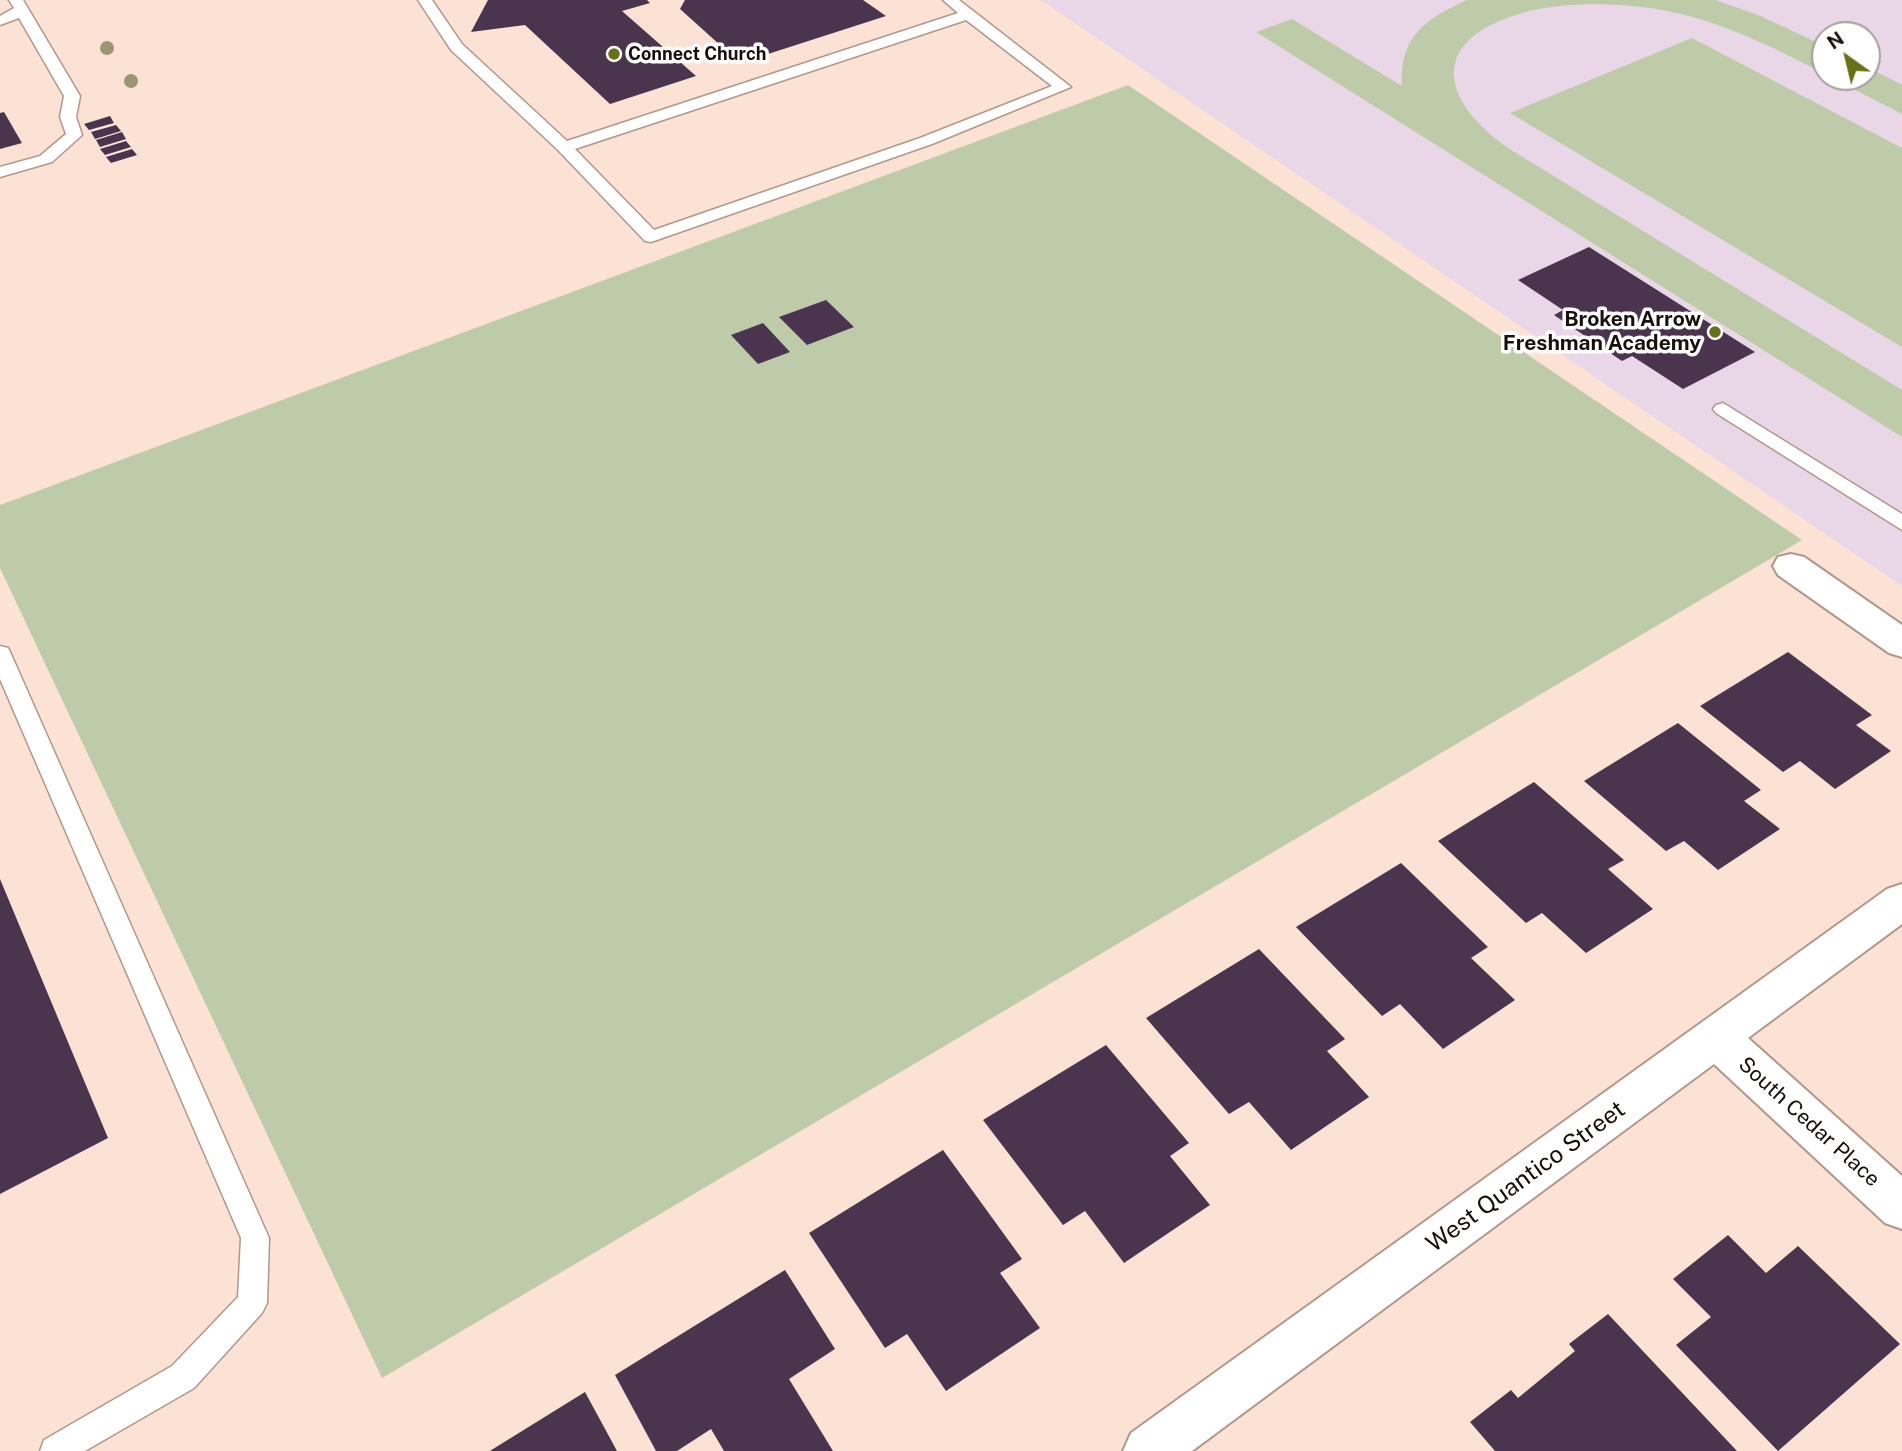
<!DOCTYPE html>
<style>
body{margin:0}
#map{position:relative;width:1902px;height:1451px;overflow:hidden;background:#fce2d4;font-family:"Public Sans",sans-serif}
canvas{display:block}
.north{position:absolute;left:1811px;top:21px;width:70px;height:70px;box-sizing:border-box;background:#fff;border:2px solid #a29f9d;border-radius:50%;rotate:326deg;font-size:19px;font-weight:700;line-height:28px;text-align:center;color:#170f0a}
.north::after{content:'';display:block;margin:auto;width:24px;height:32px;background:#687118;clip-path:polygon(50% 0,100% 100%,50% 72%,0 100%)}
</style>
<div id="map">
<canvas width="1902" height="1451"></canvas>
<div class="north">N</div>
</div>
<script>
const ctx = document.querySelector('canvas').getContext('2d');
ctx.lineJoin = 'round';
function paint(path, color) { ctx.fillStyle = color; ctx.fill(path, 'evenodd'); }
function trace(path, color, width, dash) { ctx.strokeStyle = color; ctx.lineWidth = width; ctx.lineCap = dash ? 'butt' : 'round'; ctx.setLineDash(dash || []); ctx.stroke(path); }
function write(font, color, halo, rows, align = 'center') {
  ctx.font = font + ' "Public Sans",sans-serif'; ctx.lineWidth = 7; ctx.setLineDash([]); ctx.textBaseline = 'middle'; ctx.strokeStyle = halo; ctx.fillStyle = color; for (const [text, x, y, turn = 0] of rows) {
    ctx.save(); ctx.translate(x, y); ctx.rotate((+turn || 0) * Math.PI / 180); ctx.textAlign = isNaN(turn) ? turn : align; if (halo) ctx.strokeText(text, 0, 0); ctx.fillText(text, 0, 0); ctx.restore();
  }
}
paint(new Path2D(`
 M1041,0H1902V586ZM1825,35H1867V77H1825Z`), '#e9d7e8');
paint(new Path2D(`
 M1467,0H1715L1758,15L1825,46V74C1766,44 1708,14 1641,7C1604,3 1566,3 1530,11C1432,35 1433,95 1508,148L1902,390V437L1256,32L1292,19L1402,86C1399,37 1425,19 1467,0Z
 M1692,38L1902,148V347L1510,113Z
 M1867,67L1902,85V114L1830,77H1867Z
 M1128,85L1802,540L382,1378L0,568V505Z`), '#bdcba8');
paint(new Path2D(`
 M488,0H647L650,3L622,11L696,76L610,104L525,25L471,32Z
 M685,0H863L886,16L740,63L680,9Z
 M4,112L22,143L0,149V113Z
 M110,116L114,123L89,130L84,124Z
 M116,125L121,131L95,139L91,132Z
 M122,132L126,139L100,147L96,140Z
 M126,141L131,147L105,155L100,149Z
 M132,149L137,155L111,163L106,157Z
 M1589,247L1755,352L1683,389L1632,356L1622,361L1554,315L1563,310L1518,280Z
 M826,300L854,327L807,345L779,317Z
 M763,323L790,352L758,364L731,335Z
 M1788,652L1872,715L1856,725L1891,751L1835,789L1800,761L1783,772L1700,706Z
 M1678,723L1761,790L1744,801L1780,829L1718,870L1684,841L1666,851L1584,781Z
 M1534,782L1624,860L1608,869L1653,909L1586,953L1542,913L1526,923L1438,841Z
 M1401,863L1488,947L1471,958L1515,1000L1443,1049L1400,1004L1382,1016L1296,927Z
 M0,879L108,1138L0,1194Z
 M1259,949L1345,1039L1327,1051L1369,1097L1291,1150L1249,1102L1229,1114L1146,1018Z
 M1106,1045L1189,1143L1170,1156L1210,1205L1124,1263L1085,1211L1063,1225L983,1120Z
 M943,1150L1022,1259L1000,1273L1040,1328L946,1391L907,1334L885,1348L809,1233Z
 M1728,1235L1766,1273L1798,1246L1900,1344L1778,1451L1676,1345L1711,1317L1673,1279Z
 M785,1270L835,1349L789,1379L833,1451H724L711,1429L677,1451H656L615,1375Z
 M1608,1314L1737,1451H1495L1470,1422L1511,1390L1518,1398L1575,1351L1569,1344Z
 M585,1392L617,1451H490L493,1449Z`), '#4b354e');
const lane = new Path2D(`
 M9,0H23L80,96L76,117L82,135L52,162L0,177V167L40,156L66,134L60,117L64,96L19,18L0,25V16L14,8Z
 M418,0H432L462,44L567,141L958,13L943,0H959L1071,87L932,144L651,242L645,241L558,150L451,50ZM966,20L1052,86L920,138L654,230L575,149Z
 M1723,403L1902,514V530L1716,413L1713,409L1716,405Z
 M0,646L8,648L11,654L269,1238L267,1303L262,1313L194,1388L85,1451H40L44,1440L172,1366L238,1297L241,1238L0,679Z`);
const street = new Path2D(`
 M1791,554L1804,557L1902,625V657L1889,653L1778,575L1773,566L1778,557Z
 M1902,884V924L1748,1038L1902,1176V1229L1885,1223L1714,1064L1192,1451H1123L1131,1433L1887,889Z`);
trace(lane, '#b0978a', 3);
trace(street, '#b0978a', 4);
paint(lane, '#fff');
paint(street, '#fff');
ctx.fillStyle = '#999773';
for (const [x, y] of [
 [107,48],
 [131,81]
]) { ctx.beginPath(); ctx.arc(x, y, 7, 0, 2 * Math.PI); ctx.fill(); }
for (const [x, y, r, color] of [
 [614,54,7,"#687118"],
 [1715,332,7,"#687118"]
]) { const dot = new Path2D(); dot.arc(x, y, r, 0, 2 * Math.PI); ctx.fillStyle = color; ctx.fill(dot); trace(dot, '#fff', 2.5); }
write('bold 18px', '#170f0a', '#fff', [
 ["Connect Church",628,54]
], 'left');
write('bold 21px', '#170f0a', '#fff', [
 ["Broken Arrow",1701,320],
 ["Freshman Academy",1701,344]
], 'right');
write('21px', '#170f0a', '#fff', [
 ["South Cedar Place",1809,1122,42]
]);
write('24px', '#170f0a', '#fff', [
 ["West Quantico Street",1526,1177,-36]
]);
</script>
